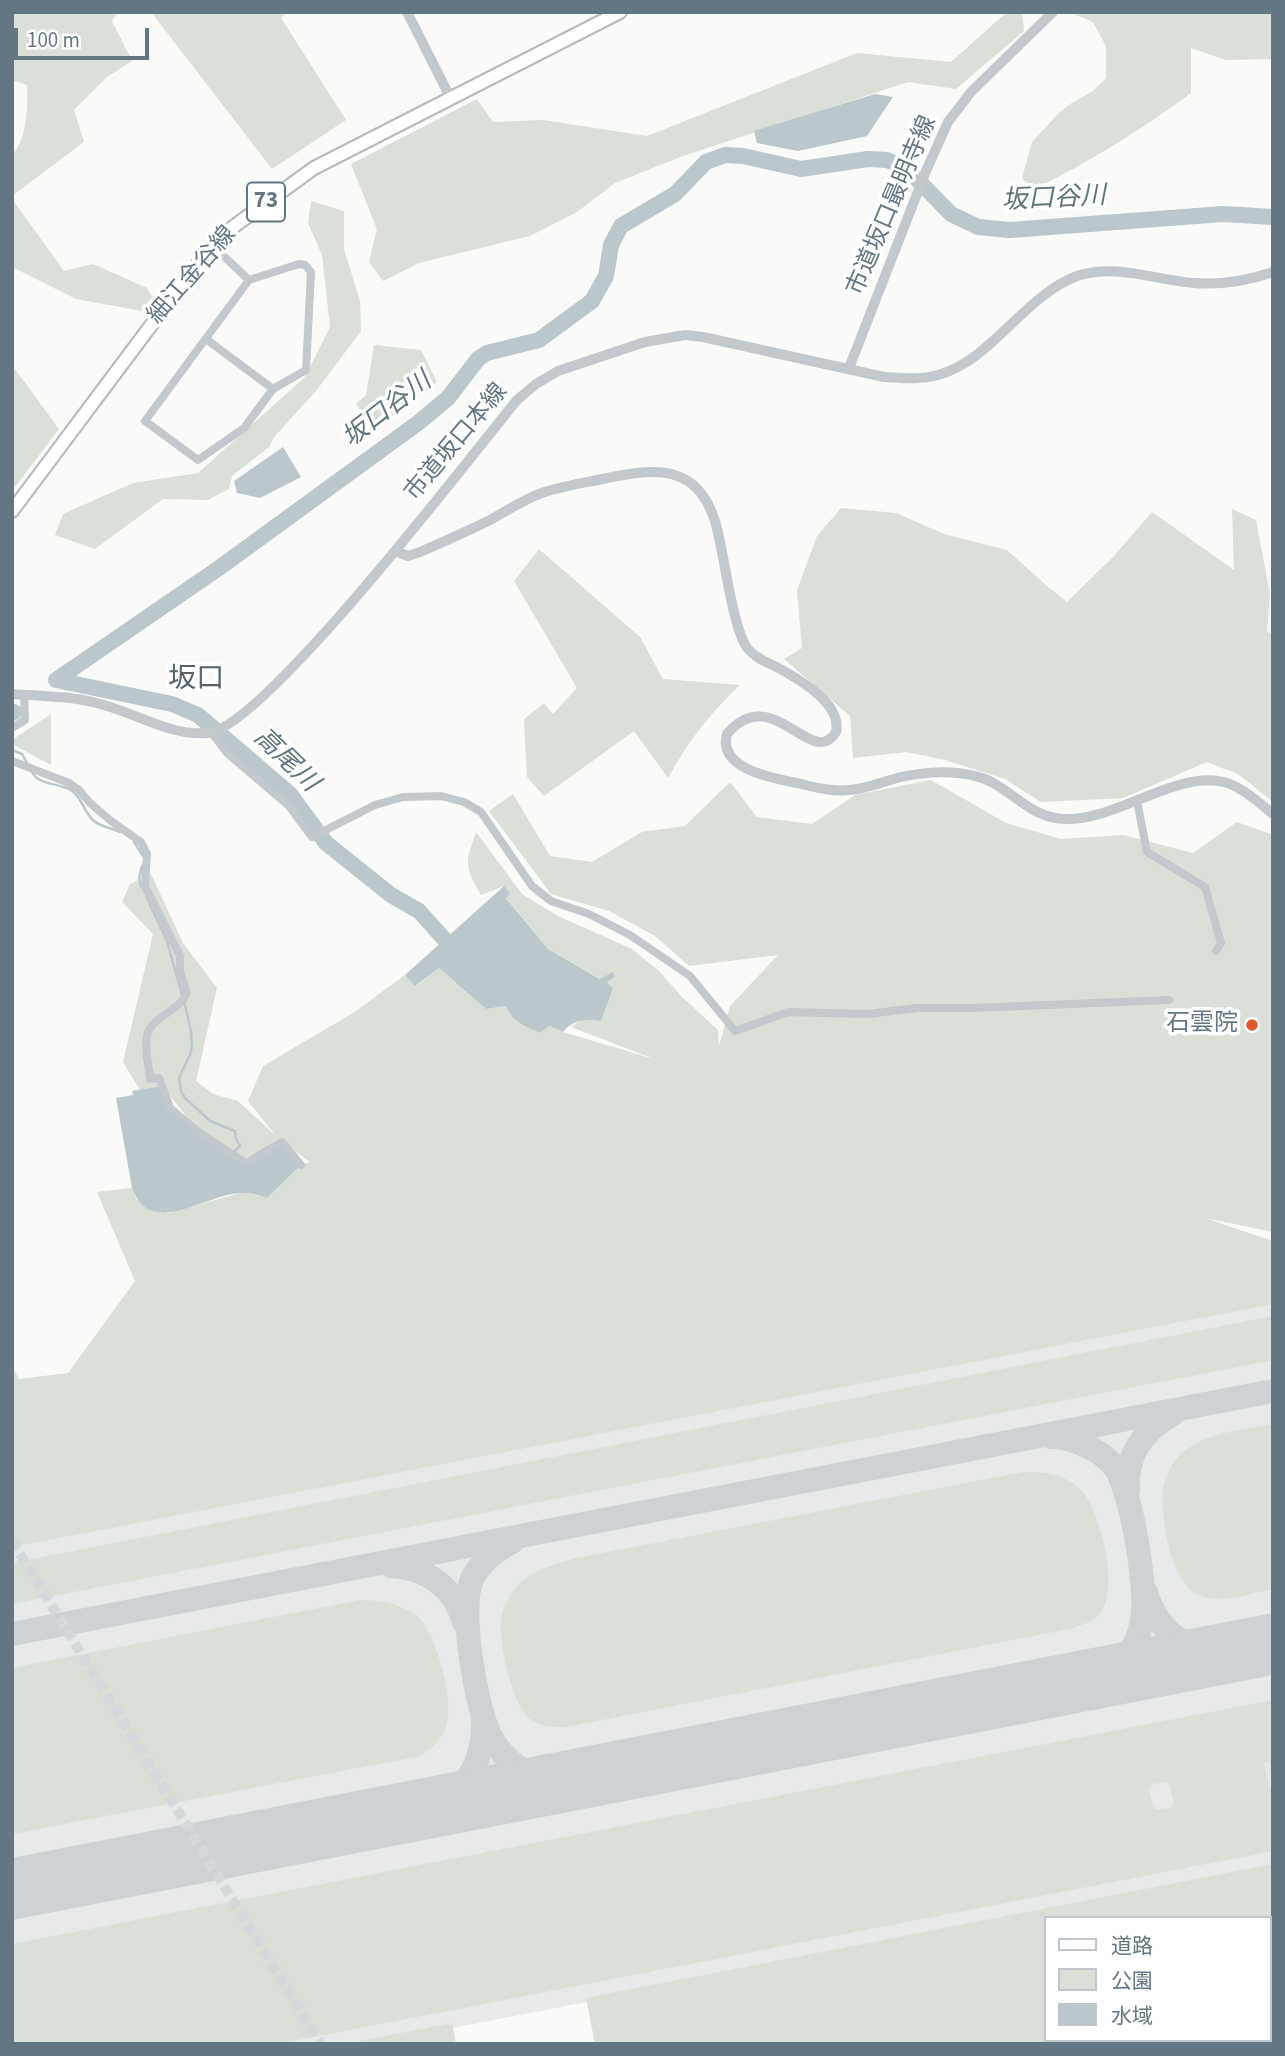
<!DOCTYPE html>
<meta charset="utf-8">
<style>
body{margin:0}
#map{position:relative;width:1285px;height:2056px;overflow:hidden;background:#fafaf8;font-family:"Source Sans 3","Noto Sans JP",sans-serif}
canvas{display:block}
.frame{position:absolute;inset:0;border:14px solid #657683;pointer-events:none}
.legend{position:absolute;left:1044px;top:1916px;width:228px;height:126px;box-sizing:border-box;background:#fff;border:2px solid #c1c8cd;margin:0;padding:9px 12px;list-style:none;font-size:21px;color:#657683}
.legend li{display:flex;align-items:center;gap:14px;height:35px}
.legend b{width:35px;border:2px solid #c1c8cd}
.scale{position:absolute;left:14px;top:28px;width:135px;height:32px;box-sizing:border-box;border:4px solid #657683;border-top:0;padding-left:9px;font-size:21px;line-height:24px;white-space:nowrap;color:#657683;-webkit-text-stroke:5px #fff;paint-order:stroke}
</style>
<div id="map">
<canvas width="1285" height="2056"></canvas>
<div class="frame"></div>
<ul class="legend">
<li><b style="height:9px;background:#fff"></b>道路</li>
<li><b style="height:19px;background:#dadfd7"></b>公園</li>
<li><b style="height:19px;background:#bbc7cb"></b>水域</li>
</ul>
<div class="scale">100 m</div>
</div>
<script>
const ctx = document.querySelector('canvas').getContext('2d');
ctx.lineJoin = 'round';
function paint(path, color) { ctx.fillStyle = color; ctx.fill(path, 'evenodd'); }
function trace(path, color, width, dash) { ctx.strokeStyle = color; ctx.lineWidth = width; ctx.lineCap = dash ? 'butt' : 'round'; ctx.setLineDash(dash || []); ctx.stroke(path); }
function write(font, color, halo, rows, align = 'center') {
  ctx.font = font + ' "Source Sans 3","Noto Sans JP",sans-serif'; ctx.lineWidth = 7; ctx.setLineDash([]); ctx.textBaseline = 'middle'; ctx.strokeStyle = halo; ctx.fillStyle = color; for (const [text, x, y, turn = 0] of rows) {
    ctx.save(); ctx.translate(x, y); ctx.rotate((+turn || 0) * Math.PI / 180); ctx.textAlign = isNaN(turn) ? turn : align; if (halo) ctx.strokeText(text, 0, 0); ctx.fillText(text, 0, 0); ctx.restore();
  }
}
paint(new Path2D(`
 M1273,1281V1870L369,2044H12V1521Z`), '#e8e9e9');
paint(new Path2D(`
 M12,12H118L112,21L132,61L107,77L74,110L84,142L12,196V155C27,140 28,106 27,85L12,80Z
 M151,12H288L281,18L346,120L272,169Z
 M1007,12H1022L1024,31L956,89L908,82L683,156L615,183L577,212L530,236L419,263L383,281L369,262L377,229L351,164L477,99L493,122L543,120L647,136L857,53L951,62Z
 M1069,12H1273V59L1226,60L1191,48V93C1138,132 1092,160 1033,190L1022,178L1032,142L1058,114L1070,104L1093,91L1106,78V46L1093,22Z
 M12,199L64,271L93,264L147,288L155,302L142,311L76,299L12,267Z
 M311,201L344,211V249L360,301L361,331L316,391L274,437L269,447L232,476L229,489L208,500L163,499L95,549L55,535L63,514L133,483L198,473L305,377L330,327L322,255L308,223Z
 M374,345L421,350L437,382L374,429L356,404L366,395Z
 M12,365L59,429L12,491Z
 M841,508L896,513L944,534L1007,550L1047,586L1067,602L1114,556L1152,512L1234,570L1232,509L1256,520L1270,594L1267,632L1273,634V802L1238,774L1207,762L1123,798L1041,802L1005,779L945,760L907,752L853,758L850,716L784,659L802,648L797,590L817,536Z
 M539,549L640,637L663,679L740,685C710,713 687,743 668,778L634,731L544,796L527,777L524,719L544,703L553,714L577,688L514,581Z
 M51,714V765L12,744V740Z
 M931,780L1006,823L1061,839L1123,835L1193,853L1237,822L1273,835V1232L1205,1218L1273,1241V1304L12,1547V1366L19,1379L68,1373L135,1281L97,1192L132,1188L136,1199L168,1213L244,1192L267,1198L301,1165L310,1162L282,1142L240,1160L200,1133L162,1086L140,1090L123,1062L153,934L122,902L130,884L151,874L183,943L217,988L196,1081L213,1094L238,1101L276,1136L248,1101L263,1066L353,1013L405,975L416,986L439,968L486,1009L506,1006C511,1023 525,1026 540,1033L550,1026L563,1032L657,1060L571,1027L581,1020L587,1018L607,983L615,976L612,973L601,979L548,949L506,897L504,886L481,895C464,865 465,864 476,832L522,894L558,916L632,949L659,971L681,996L718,1030L719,1046L730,1006L778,955L689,966L655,936L609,911L551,894L489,811L513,794L550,856L592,862L642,832L685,826L730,782L757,817L812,824L855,795Z
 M1273,1316V1360L12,1604V1563Z
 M1273,1424V1589C1249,1594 1217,1606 1195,1593C1171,1580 1160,1515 1163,1490C1165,1476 1172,1462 1182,1453C1206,1432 1243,1430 1273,1424Z
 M1023,1472C1044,1472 1063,1473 1079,1488C1100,1507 1119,1587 1102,1611C1095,1621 1084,1624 1074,1628L566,1727C553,1727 541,1727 530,1719C512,1705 498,1640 501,1618C503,1606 510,1593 519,1584C533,1570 553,1565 572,1559Z
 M360,1600C381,1600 399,1603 417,1616C436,1631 454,1700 447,1723C443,1739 433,1748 420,1756L12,1834V1668Z
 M1273,1700V1772L1269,1761L1264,1763L1270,1788H1273V1851L277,2044H12V1944ZM1166,1782L1170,1786L1174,1803L1170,1808L1157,1810L1153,1807L1149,1789L1153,1784Z
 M1273,1864V2044H595L586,1998ZM1045,1918H1269V2040H1045Z
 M452,2023L456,2044H344Z`), '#dadfd7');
paint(new Path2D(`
 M875,94L893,97L867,136L798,151L757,143L754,131Z
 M283,447L301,477L260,498L237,493L234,481Z
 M504,886L510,894L506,898L548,949L600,979L613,972L615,976L607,983L613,988L601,1021C585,1018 573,1020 563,1032L550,1026L540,1033C525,1026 512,1023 506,1006L486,1009L439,968L415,986L405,975Z
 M162,1086L170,1108L245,1163L282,1142L301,1165L267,1198C260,1196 253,1193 245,1193C208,1191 151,1241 132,1188L116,1098L133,1095L132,1091Z`), '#bbc7cb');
trace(new Path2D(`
 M12,750L22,754L27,763
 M32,772C38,785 59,783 71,790C82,797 84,813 94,821C101,827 112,828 120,832
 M134,842L143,856
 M141,887L139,879L142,866
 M146,896L167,941L182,995
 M184,1001L191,1031L192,1046L190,1055L179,1078L181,1091L185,1098L210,1121L235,1131L236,1139L240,1146L234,1152`), '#bbc7cb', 2.5);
trace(new Path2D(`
 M56,680L219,568L418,423L448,398L478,359L487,353L539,340L592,301L606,276L611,245L621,226L675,194L706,162L725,155L743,156L801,169L868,159L887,160L906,168L951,214L978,227L1010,230L1223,214L1273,217
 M56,680L172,704L198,715L290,794L326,843L391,895L419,911L445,940
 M12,713L14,712`), '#bbc7cb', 16);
trace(new Path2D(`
 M1051,1437C1072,1437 1099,1449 1113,1465C1131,1486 1146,1584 1143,1612C1142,1624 1139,1637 1132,1648C1119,1666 1098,1674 1078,1682
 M1128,1491C1126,1455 1142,1431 1173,1414
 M512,1542C496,1550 482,1561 473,1577C458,1605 476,1707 490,1735C496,1747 507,1760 518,1767C535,1779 554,1779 575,1780
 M391,1566C427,1568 454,1587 464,1622
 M1146,1593C1162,1641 1192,1652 1240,1651
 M12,1634L1273,1391
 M422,1809C466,1793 484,1766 483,1718`), '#ced2d4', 24);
trace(new Path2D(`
 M12,1889L1273,1644`), '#ced2d4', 61);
trace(new Path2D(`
 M12,1541L321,2044`), '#d5d9db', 10, [10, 5]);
const primary = new Path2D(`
 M12,511L188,276L213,246L233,227L314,168L620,12`);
trace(primary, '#b5babe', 16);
trace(new Path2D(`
 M213,246L249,280L145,421L198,460L244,428L273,389L306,370L311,272L305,265L299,264L249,280
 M206,339L273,389
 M12,728L25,720L24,695
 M212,733L227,753L289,806L312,837L375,805L403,797L441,796L464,802L481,812L532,886L551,901L589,914L630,935L690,976L735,1031L788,1012L867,1014L918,1008H973L1169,1000
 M12,761L69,783L79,790L90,803L111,821L141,842L147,854L145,886L180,956V971L187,993C180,1009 160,1014 150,1028C142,1041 149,1065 150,1079L159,1078L170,1108L200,1133L246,1163L282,1142L301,1165
 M1137,801L1147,852L1205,887L1221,943L1216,951`), '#c3c8cc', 8);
trace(new Path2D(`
 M407,12L451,99
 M849,368L926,171L948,122L971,92L1053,12
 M395,551L408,556L420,552C443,542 466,532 488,521C505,512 521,501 539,494C561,486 584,483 607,478C656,468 697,464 715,521C724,550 732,629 748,649C757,660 772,664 784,671C803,682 842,705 836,732C812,771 772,680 727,734C717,769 773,778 797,783C814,787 831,792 849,790C867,789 884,781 901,777C923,772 952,770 975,776C1008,783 1028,819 1065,819C1115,821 1177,770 1224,782C1242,787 1258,802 1273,814
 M12,694C44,696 76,696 107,706C141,716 172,736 208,733C263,728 472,455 517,400L536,384L558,371L645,342L685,335L703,337L884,377C902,378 920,380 938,375C992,360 1024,296 1077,276C1116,263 1155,280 1194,283C1221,285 1247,281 1273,272`), '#c3c8cc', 10);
trace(primary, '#fff', 12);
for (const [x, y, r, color] of [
 [1252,1025,7,"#e4572e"]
]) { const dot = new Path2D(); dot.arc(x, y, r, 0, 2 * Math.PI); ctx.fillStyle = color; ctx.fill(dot); trace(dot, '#fff', 2.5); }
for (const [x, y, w] of [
 [266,202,38]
]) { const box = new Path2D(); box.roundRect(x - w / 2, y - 19.5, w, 39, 5); ctx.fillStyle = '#fff'; ctx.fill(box); trace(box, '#657683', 2); }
write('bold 23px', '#657683', null, [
 ["73",266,202]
]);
write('24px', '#657683', '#fff', [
 ["市道坂口最明寺線",893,206,-67],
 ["細江金谷線",193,276,-49],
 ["市道坂口本線",457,443,-50]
]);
write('24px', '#657683', '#fff', [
 ["石雲院",1238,1025]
], 'right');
write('italic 26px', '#60757c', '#fff', [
 ["坂口谷川",1054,200,-3],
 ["坂口谷川",388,411,-38],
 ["高尾川",285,761,44]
]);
write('28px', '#57646e', '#fff', [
 ["坂口",196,681]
]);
</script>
